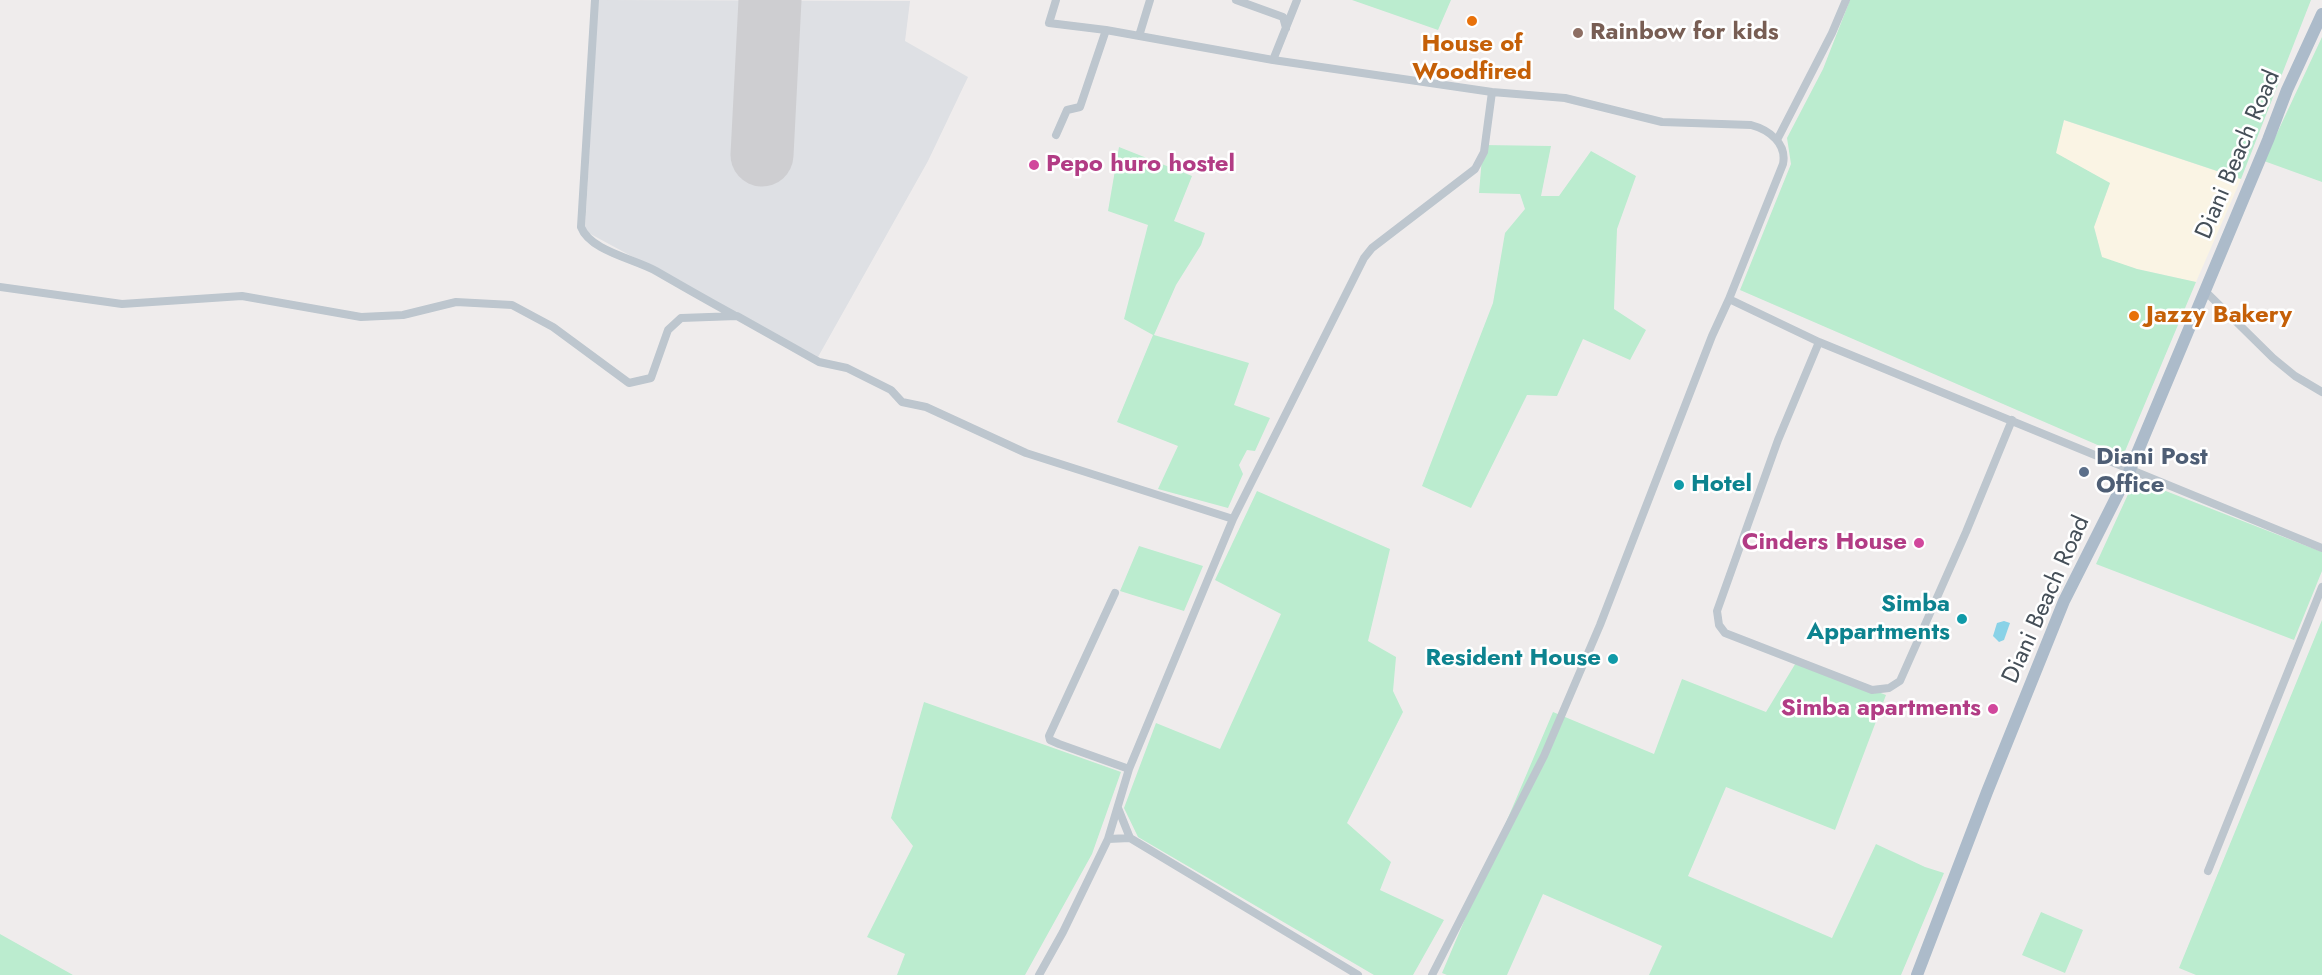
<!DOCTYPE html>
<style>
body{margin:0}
canvas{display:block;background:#efecec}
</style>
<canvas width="2322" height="975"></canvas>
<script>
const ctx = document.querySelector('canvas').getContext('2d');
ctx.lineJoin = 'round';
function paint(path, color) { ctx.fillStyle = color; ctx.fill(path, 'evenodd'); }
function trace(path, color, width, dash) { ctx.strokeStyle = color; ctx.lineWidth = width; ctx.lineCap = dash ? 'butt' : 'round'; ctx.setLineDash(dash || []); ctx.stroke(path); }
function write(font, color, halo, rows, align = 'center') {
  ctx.font = font + ' Jost,sans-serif'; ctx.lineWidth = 5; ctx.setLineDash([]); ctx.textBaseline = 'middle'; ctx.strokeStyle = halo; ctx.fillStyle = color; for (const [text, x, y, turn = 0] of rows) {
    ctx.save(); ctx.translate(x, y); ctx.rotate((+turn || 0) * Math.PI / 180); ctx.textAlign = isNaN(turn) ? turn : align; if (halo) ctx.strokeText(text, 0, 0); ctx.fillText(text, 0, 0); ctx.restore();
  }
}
paint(new Path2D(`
 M2064,120L2241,179L2196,282L2137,269L2102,258L2094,227L2110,183L2055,153Z`), '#faf4e4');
paint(new Path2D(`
 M598,0L910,1L905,41L968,77L928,161L818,357L585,231Z`), '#dee0e4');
paint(new Path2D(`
 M1352,0H1451L1438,30Z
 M1850,0H2311L2241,179L2064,120L2056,153L2110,183L2094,227L2102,257L2137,269L2196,282L2123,456L1740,290L1791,164L1787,138L1823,69Z
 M2322,37V182L2264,161Z
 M1483,145L1551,146L1541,196H1559L1591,151L1636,176L1617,229L1614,309L1646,330L1630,360L1583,339L1557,396L1527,395L1471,508L1422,486L1493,303L1505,233L1525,209L1520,194L1479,193Z
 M1119,147L1192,176L1174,221L1205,233L1201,245L1176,285L1154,335L1249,363L1234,405L1270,418L1255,451L1247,450L1239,465L1243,474L1228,508L1158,489L1178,446L1117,422L1153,335L1124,319L1148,225L1108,211Z
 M2135,479L2322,552V571L2294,640L2096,564Z
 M1257,491L1390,549L1368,641L1396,657L1393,691L1403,712L1347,823L1391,862L1380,890L1444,920L1413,975H1374L1138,837L1124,808L1156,723L1220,749L1281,614L1215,580Z
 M1139,546L1203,566L1184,611L1120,591Z
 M2322,620V975H2196L2179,968Z
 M1797,661L1886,695L1835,830L1726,787L1688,876L1832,938L1876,844L1925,867L1944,873L1901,975H1649L1662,946L1543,894L1507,975H1447L1442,973L1553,712L1654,754L1682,679L1766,712Z
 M924,702L1121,772L1092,854L1025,975H897L905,954L867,937L913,846L891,818Z
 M2041,912L2083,930L2065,973L2022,955Z
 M0,934L73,975H0Z`), '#bbeccf');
paint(new Path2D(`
 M2004,621L2010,623L2004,640L1999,642L1993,636L1997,623Z`), '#89d2e7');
trace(new Path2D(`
 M762,155L770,0`), '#ceced1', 63);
trace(new Path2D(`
 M595,0L581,227C590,251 635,259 656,271C682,286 708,301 734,315
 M1056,0L1049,23L1106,30L1273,60L1492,92L1565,98L1662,122L1751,125C1770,130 1787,144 1783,164L1729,299L1819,342L2322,548
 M1236,0L1283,17L1286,28
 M1139,36L1150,0
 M1273,60L1297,0
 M1056,135L1067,110L1080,107L1106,30
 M1777,140L1832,33L1846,0
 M0,287L122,304L242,296L361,317L403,315L456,302L512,305L553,327L629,383L651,378L668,330L681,318L737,316L819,362L847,368L891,390L902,402L926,407L1026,453L1233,519
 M2205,291L2273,358L2295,376L2322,392
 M1819,342L1778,440L1717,611L1719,625L1725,633L1872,690L1889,688L1900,681L1966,532L2012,420
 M1115,593L1049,736L1050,740L1059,744L1129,769
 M1118,808L1130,838
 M1108,839L1129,769L1233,519L1364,258L1372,248L1475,169L1484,152L1492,92
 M2208,871L2322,587
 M1039,975L1063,932L1108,839L1130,838L1358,975
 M1432,975L1544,756L1600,625L1712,336L1729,299`), '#bdc6ce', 8);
trace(new Path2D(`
 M1917,975L1987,792L2064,601L2130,470L2268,140L2287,90L2322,14`), '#acbbca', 12);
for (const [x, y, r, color] of [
 [1472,21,6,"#e8710a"],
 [1578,33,6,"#8d6e63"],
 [1034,165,6,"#d1479c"],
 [2134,316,6,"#e8710a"],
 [2084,472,6,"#5c6f8a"],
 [1679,485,6,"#0f9aa8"],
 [1919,543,6,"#d1479c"],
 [1962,619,6,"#0f9aa8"],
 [1613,659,6,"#0f9aa8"],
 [1993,709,6,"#d1479c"]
]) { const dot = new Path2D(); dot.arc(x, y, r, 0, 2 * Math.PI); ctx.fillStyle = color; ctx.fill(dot); trace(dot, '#fff', 2); }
write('bold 24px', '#785e54', '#fff', [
 ["Rainbow for kids",1590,33]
], 'left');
write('bold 24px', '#c56008', '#fff', [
 ["House of",1472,45],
 ["Woodfired",1472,73],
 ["Jazzy Bakery",2146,316,"left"]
]);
write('24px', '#454f58', '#fff', [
 ["Diani Beach Road",2239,155,-67],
 ["Diani Beach Road",2047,600,-66]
]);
write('bold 24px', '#b23c85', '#fff', [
 ["Pepo huro hostel",1046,165,"left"],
 ["Cinders House",1907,543],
 ["Simba apartments",1981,709]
], 'right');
write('bold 24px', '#4e5e75', '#fff', [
 ["Diani Post",2096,458],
 ["Office",2096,486]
], 'left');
write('bold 24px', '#0d838f', '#fff', [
 ["Hotel",1691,485,"left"],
 ["Simba",1950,605],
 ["Appartments",1950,633],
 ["Resident House",1601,659]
], 'right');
</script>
